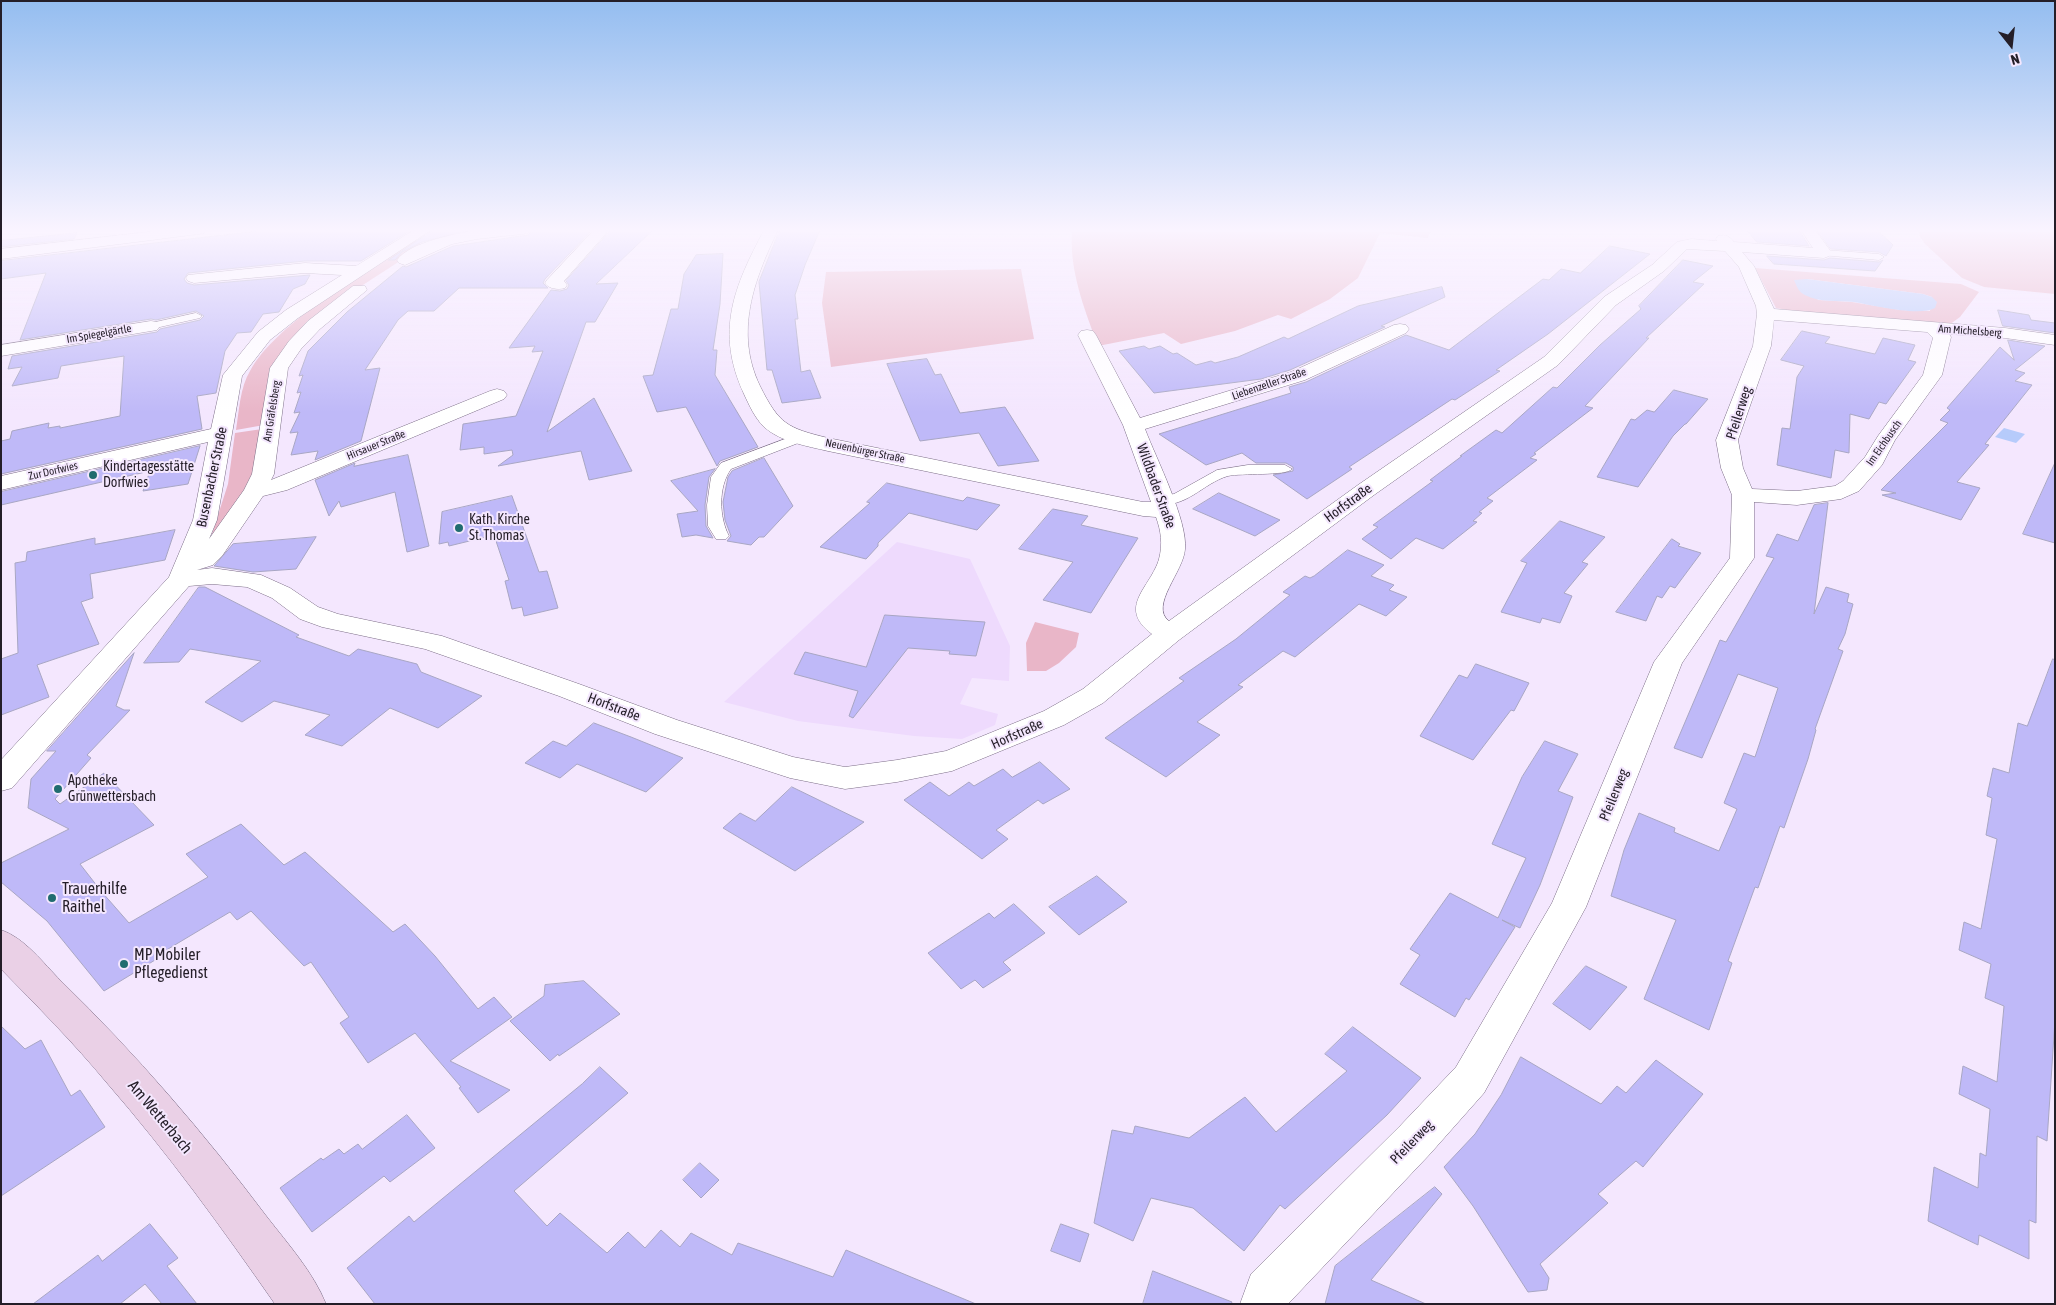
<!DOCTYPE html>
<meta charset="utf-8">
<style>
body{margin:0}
#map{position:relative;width:2056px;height:1305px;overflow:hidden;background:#f4e7fe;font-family:"Asap Condensed",sans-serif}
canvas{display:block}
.frame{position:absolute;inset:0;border:2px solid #241e28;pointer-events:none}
.north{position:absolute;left:1986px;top:20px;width:50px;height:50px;-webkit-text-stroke:4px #f4e7fe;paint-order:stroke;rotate:164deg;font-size:14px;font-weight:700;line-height:20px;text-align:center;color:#241e28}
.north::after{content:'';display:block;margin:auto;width:18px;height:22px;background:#241e28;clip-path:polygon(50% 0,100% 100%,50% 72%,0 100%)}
</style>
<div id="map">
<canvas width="2056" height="1305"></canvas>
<div class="frame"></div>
<div class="north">N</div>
</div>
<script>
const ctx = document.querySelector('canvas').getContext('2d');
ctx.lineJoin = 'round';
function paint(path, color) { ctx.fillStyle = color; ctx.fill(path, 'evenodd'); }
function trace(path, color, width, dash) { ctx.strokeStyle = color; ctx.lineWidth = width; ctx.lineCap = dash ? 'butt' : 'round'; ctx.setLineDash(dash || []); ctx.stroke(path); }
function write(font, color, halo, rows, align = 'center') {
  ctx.font = font + ' "Asap Condensed",sans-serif'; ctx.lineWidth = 4; ctx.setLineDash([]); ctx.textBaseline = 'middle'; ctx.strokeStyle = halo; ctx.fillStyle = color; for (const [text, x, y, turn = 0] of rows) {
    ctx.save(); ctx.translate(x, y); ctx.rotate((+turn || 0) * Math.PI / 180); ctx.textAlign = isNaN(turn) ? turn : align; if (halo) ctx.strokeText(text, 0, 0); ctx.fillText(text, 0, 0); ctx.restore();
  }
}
paint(new Path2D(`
 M897,542L970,559L1010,646L1009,681L972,678L960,704L998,714L995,725L962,739L914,736L798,721L724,702Z`), '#eedafd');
paint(new Path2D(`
 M1072,230H1431L1428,238L1380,233L1358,278L1330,299L1291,319L1278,315L1235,331L1181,344L1164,333L1098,346C1084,308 1069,270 1072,230Z
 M1920,230H2055V294L1984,287L1962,278L1925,244L1919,235Z
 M413,241H420V248L349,294L289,344L276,359L264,425L236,430C239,412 240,387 250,371C277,322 366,272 413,241Z
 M1755,268L1961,284L1979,292L1960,317L1949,325L1799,312L1776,308ZM1807,279L1923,294L1932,297L1930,311L1901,310L1852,302L1818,300Z
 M1021,269L1034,339L831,367L822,303L826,272Z
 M262,429L254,476L210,540L228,484L235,433Z
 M1035,622L1079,633L1076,647L1059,663L1046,671H1027L1026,643Z`), '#e9b6c8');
paint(new Path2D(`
 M1807,279L1923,294L1932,297L1937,302L1935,308C1919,317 1873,305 1854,302C1838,300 1820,303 1805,295C1798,292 1797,286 1794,280Z
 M2004,428L2025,434L2016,443L1995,437Z`), '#b6cbfb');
const building = new Path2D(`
 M268,230H411L361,261H305L188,273L184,279L187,283L194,285L310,275L305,284L293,289L279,312L263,314L251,332L237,333L225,351L216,393L197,396L202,429L1,474V441L10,439L12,431L49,423L48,428L60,426V428L120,416L124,356L61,366L58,378L12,386L22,367L8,369L12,356L157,332L160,329L200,320L204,316L196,311L156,320L151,319L20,340L46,273L1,279V261Z
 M433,230H469L422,242L402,252L395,260H389Z
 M532,230H592L545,279L543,283L548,288H459L434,311H408L398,320L365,370L380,368L361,441L315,460L318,451L291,455L298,432L290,433L300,412L294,413L301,392L297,393L303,375L299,376L308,351L347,312L403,266L406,267L453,246L528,235Z
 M611,230H653L596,284L618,283L595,322H586L547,432L594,398L632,471L589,480L581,451L498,466L513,455L512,450L484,454V447L460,450L463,424L516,416L543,351L532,352L535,346L509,348L551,290L560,291L567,289L569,285L566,281Z
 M780,230H820L805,265L795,295L798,319H795L801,372L810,370L821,398L782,403L772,370H767L759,282Z
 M1747,230H1799L1809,246L1757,242Z
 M1817,230H1877L1893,245L1886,256L1879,252L1831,249Z
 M77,233L74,239L1,247V241Z
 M1610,246L1650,254L1548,334L1496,370L1500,371L1455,400L1452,399L1349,467L1352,469L1307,499L1273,475L1293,471V467L1286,463H1256L1242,453L1206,465L1159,434L1291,393L1289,387L1306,382L1406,335L1449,350L1543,279L1549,280L1561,269L1580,273Z
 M723,254L720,304L713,350H717L715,375L758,447L720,461L717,466L686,407L657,412L643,376L653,375L671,309H678L684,274L696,255Z
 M1767,256L1824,260L1830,258L1879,262L1883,260L1875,271L1774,264Z
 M1683,260L1713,266L1693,282L1704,284L1646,338H1649L1585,406L1593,408L1534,453L1536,454L1530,458L1537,460L1487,498L1493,501L1479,512L1482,513L1473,521L1477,522L1443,549L1416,538L1391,559L1362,539L1378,527L1373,525L1433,481L1430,480L1462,456H1460L1496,430L1502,433L1553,387L1557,388L1600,345L1641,309L1639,306Z
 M1442,287L1445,297L1381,326L1385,327L1290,370L1261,379L1154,393L1119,351L1144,346L1149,349L1160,346L1173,354L1177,353L1196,365L1211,361L1215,363L1238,357L1284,337L1288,339L1358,306Z
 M1998,310L2029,315L2031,320L2055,323V333L2003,326Z
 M1802,331L1830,337L1825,343L1875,354L1883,338L1915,345L1908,360L1916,362L1886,404L1879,402L1869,419L1850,414L1849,453L1835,450L1831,478L1777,465L1782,428L1790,429L1797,377L1804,366L1781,360Z
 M2008,340L2045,346L2015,370L2025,373L2015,381L2032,385L1985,444L1989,445L1957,482L1980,488L1961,520L1882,495L1896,493L1881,490L1948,423L1940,420L1950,410L1947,408L2000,347L2014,360Z
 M927,359L935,375L941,374L960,413L1005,407L1039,461L998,466L979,433L920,441L887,364Z
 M1674,390L1708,399L1686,424H1685L1673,436L1638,487L1597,477L1631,419L1635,420L1647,410L1654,412Z
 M200,446L188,484L143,491L150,471L1,505V492Z
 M408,455L429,546L407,552L395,492L341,507L339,501L329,516L315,480L355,463L354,466Z
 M764,458L793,506L764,537H759L751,545L727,541L731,536L725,520L723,502L728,477L732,471Z
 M2055,463V543L2023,534Z
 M715,469L709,477L705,505L706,526L713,538L696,535L682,537L677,514L698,511L671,481Z
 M887,483L963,501L967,497L1000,505L977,530L909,513L878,543V546L866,559L820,547L870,503L867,502Z
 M1219,493L1280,520L1255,536L1193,509Z
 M512,496L539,572L547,571L558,608L524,616L522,607L512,609L505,581L509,580L494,535L449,546L448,542L439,544L442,512Z
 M1828,503L1814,614L1826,587L1849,594L1847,602L1853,604L1845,634L1838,649L1843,651L1815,729L1816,730L1808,759L1784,828L1780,826L1758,888L1755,887L1728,961L1732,963L1709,1030L1644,999L1676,920L1611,896L1624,850L1639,813L1675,828L1674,832L1719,851L1737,809L1724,803L1744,753L1755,757L1778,688L1738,674L1702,758L1674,748L1720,640L1726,642L1774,558L1766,556L1777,534L1798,541L1814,505Z
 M1053,509L1088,516L1081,525L1138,538L1091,613L1043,600L1073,562L1019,549Z
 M1560,521L1605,537L1582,562L1588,564L1564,593L1572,596L1560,623L1542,618L1540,623L1501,612L1527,563L1521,561Z
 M175,530L165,560L90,574L93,598L81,602L99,644L37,665L49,697L1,715V659L18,653L15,563L26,561L27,552L95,538V544Z
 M316,537L296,569L253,572L214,566L233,544Z
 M1672,539L1680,544L1678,546L1701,553L1675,588L1670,586L1662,598L1657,596L1646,621L1616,612Z
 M1348,550L1384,565L1371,576L1394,585L1389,590L1407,597L1386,616L1359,604L1295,657L1283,651L1238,685L1243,687L1197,722L1220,735L1166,777L1105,738L1184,681L1179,678L1236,639L1290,595L1283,592L1305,576L1310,578L1314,576Z
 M199,587H205L299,635L296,637L349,656L358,649L417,664L421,672L482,696L438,728L390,708L342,746L305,735L330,715L274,701L242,722L205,702L261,661L190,649L179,662L144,663Z
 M885,615L985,622L976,656L949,654L950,651L908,648L853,718L849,716L858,691L794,674L805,652L866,667Z
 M134,653L116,706L124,710H130L87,755L91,758L55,799L60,804L104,773L154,825L80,864L101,891L129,923L208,877L186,854L241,824L284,865L305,852L393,932L405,924L435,956L478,1009L494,997L512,1017L450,1061L510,1090L478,1113L459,1088L461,1087L415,1033L368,1063L340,1023L349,1017L311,962L304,966L251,911L237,920L230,912L158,955L160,957L104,991L47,921L1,882V863L69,829L28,808L31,779L56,751H47Z
 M2053,659L2055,660V1020L2047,1141L2037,1136L2036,1223L2029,1220V1259L1979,1235L1978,1245L1928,1221L1934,1167L1978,1188L1980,1153L1986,1156L1990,1109L1959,1094L1963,1066L1997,1082L2004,1006L1985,998L1991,964L1959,950L1964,922L1981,929L1997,839L1986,835L1992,798L1987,796L1993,768L2009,773L2018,723L2027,726Z
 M1476,664L1529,683L1514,711L1511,710L1473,760L1420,736L1459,675L1467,678Z
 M594,723L631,737L683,758L646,792L577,764L560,778L525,763L553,741L566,746Z
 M1545,741L1578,754L1558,791L1573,797L1540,885L1520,928L1502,920L1515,927L1469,1000L1466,998L1455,1017L1400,984L1420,955L1410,949L1450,893L1498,918L1526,858L1492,844L1522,777Z
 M1040,762L1070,789L1043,804L1038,800L996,830L1008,839L982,859L904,800L930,782L949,796L969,782L974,786L1003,769L1012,777Z
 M792,787L864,822L795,871L723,828L740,813L755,821Z
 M1097,876L1127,902L1079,935L1049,907Z
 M1014,904L1045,933L1003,962L1011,970L983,988L975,980L961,989L928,953L989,913L994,918Z
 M1586,966L1627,987L1590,1030L1553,1004Z
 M584,981L620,1014L559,1056L558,1054L550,1061L510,1021L544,996L545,985Z
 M1,1026L25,1049L41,1040L71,1096L80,1090L105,1127L1,1196Z
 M1353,1027L1421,1078L1387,1115L1285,1209L1280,1205L1244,1251L1193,1208L1151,1198L1133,1241L1094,1223L1112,1130L1133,1134L1135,1126L1189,1138L1245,1097L1276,1132L1347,1071L1325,1054Z
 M1521,1057L1601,1104L1617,1086L1626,1093L1656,1060L1703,1094L1643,1167L1636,1161L1598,1194L1608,1203L1540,1264L1549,1278L1547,1290L1528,1292L1473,1206L1444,1167L1475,1134L1501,1095Z
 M600,1067L628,1093L514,1191L547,1226L560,1213L607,1253L628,1232L645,1248L661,1230L680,1247L691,1233L732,1255L738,1243L833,1277L846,1250L976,1304H375L347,1268L409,1216L414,1222L582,1084Z
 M407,1115L435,1148L390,1182L384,1176L312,1232L280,1188L321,1158L323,1160L339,1149L344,1154L358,1144L362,1149Z
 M700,1163L719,1180L701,1198L683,1180Z
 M1435,1187L1442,1194L1371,1280L1426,1304H1325L1335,1266Z
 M150,1224L178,1258L167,1266L197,1304H162L145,1284L120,1304H33L98,1255L102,1261Z
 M1061,1224L1089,1234L1080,1262L1051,1251Z
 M1153,1271L1232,1302L1231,1304H1143Z`);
paint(building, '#bfb9f8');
trace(building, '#a8a6c3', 1);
const lane = new Path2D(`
 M1824,250L1879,254L1884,257L1879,260L1821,255L1819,253Z
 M196,313L202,316L200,318L151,329L145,326L147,324Z
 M801,433L808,437L806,440L731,469C718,487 719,517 729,536L726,539H716L708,526L707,505L711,477L721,463Z
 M1248,465H1285L1292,469C1286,476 1241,473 1228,476C1203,483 1185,510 1157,503L1155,500L1157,497L1174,494L1217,470Z`);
const street = new Path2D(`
 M165,230H206L204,233L199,234L1,259V249Z
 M414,230H431L298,318L270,340L242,376L217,520L209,539L244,490L252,474L270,368L289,341L308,321L353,286H365L367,290L320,329L301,349L288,368L274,474L271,480L490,391L497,389L504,391L507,395L504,399L287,490L263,496L222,556L213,565L197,570L212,568L261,575L290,588L318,607L338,614L442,636L579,684L677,720L793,757L845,767L897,760L946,751L1044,711L1083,689L1152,634C1116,607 1151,587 1159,559C1163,544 1161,531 1156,517L1143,516L828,451C807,446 781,442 764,427C755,418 749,405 744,394C715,331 734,287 764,230H778C754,280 734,332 760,386C779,424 787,428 828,438L1143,502H1151L1123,425L1078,335L1081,331L1087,330L1093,331L1096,335L1140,418L1291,372L1394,325L1400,324L1406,325L1409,329L1406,333L1305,380L1145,429C1156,458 1188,521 1185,549C1184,571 1149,606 1169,621L1358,485L1544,357L1604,297L1652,265L1677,242L1691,239L1717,241L1716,239L1718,236C1726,234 1729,236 1734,242L1813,248L1801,230H1815L1832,253L1829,256L1824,258L1742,252L1754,266L1774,309L2005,328L2055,335V345L2005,338L1949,334L1951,337L1942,375L1895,440L1882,465L1859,491L1841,499L1797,505L1754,502V558L1682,663L1586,907L1484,1093L1430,1154L1288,1304H1240L1251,1274L1400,1126L1456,1067L1552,903L1654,662L1730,558L1732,495L1721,468L1716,440L1753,346L1757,314L1756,306L1739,267L1725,251L1687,249L1664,271L1616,305L1558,365L1374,495L1179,640L1103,703L1064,725L952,771L897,782L845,789L790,778L655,734L559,696L425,649L322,627L300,619L272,598L247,587L212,584L189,586L12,788L1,791V760L169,577L193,520L208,442L1,490V476L211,429L223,375L258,332L286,310L342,275L305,273L194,283L188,281L186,278L188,275L305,263L356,266ZM1774,320L1927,332L1933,338L1923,375L1878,436L1865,457L1843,481L1835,486L1797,491L1752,489L1743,468L1738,440L1771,346Z
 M477,230H530L528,233L523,234L477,239L452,244L405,265L399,263L397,260C410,242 456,234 477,230Z
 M594,230H609L564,281L567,285L565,288C558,290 549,289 545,283L547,280Z
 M151,321L157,322L160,326L157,330L1,356V345Z`);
const secondary = new Path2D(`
 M1,930C25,938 43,963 61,981C136,1054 204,1133 267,1217C288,1244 313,1272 326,1304H275C222,1228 168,1153 107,1083C74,1043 37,1006 1,969Z`);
trace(lane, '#7b6d86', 1);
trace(street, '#7b6d86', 1);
trace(secondary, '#7b6d86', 1);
paint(lane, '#fff');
paint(street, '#fff');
paint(secondary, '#ead0e6');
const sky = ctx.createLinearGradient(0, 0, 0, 412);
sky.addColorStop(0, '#94bdf0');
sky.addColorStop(0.56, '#faf4ff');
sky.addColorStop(1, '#faf4ff00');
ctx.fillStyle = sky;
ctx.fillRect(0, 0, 2056, 412);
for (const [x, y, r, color] of [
 [93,475,5,"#206c70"],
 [459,528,5,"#206c70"],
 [58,789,5,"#206c70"],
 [52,898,5,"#206c70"],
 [124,964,5,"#206c70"]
]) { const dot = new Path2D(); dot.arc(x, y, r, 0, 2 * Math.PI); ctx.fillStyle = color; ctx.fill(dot); trace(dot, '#f4e7fe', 2); }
write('11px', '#241e28', '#f4e7fe', [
 ["Am Michelsberg",1970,331,4],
 ["Im Spiegelgärtle",99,334,-10],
 ["Liebenzeller Straße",1269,384,-19],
 ["Am Gräfelsberg",272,411,-81],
 ["Im Eichbusch",1884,443,-55],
 ["Hirsauer Straße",376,445,-22],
 ["Neuenbürger Straße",865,451,12],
 ["Zur Dorfwies",53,471,-13]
]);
write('14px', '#241e28', '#f4e7fe', [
 ["Pfeilerweg",1739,413,-72],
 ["Busenbacher Straße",212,477,-78],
 ["Wildbader Straße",1156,486,70],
 ["Horfstraße",1348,503,-36],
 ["Horfstraße",614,707,21],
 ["Horfstraße",1017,734,-24],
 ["Pfeilerweg",1614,795,-68],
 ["Pfeilerweg",1412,1142,-46]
]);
write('14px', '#241e28', '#f4e7fe', [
 ["Kindertagesstätte",103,467],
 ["Dorfwies",103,483],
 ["Kath. Kirche",469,520],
 ["St. Thomas",469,536],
 ["Apotheke",68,781],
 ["Grünwettersbach",68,797]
], 'left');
write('16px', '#241e28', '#f4e7fe', [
 ["Trauerhilfe",62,889],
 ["Raithel",62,907],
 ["MP Mobiler",134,955],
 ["Pflegedienst",134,973]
], 'left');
write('16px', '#241e28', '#f4e7fe', [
 ["Am Wetterbach",160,1117,50]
]);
</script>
